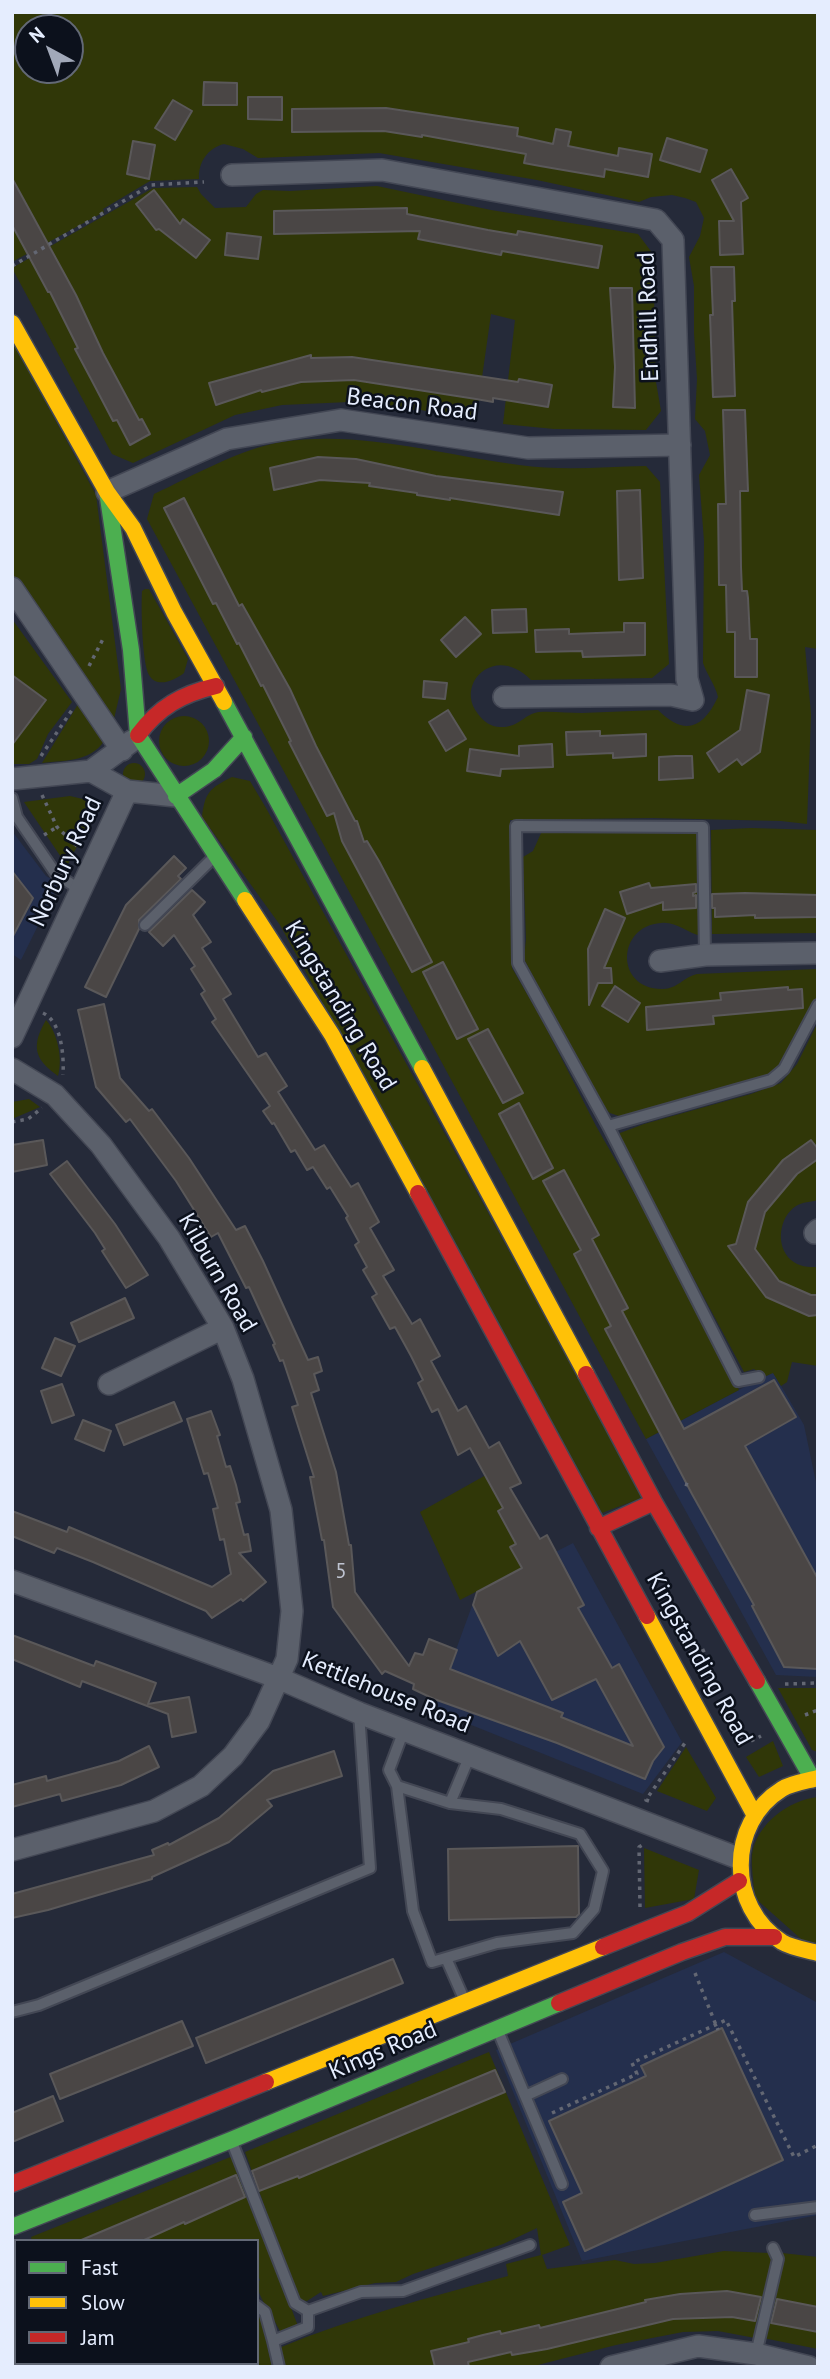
<!DOCTYPE html>
<style>
body{margin:0}
#map{position:relative;width:830px;height:2379px;overflow:hidden;background:#252a39;font-family:"PT Sans",sans-serif}
canvas{display:block}
.frame{position:absolute;inset:0;border:14px solid #e5edfe;pointer-events:none}
.legend{position:absolute;left:14px;top:2239px;width:245px;height:126px;box-sizing:border-box;background:#0c111c;border:2px solid #636976;margin:0;padding:9px 12px;list-style:none;font-size:21px;color:#e5edfe}
.legend li{display:flex;align-items:center;gap:14px;height:35px}
.legend b{width:35px;border:2px solid #636976}
.north{position:absolute;left:14px;top:14px;width:70px;height:70px;box-sizing:border-box;background:#0c111c;border:2px solid #636976;border-radius:50%;rotate:319deg;font-size:19px;font-weight:700;line-height:28px;text-align:center;color:#e5edfe}
.north::after{content:'';display:block;margin:auto;width:24px;height:32px;background:#a2a9b9;clip-path:polygon(50% 0,100% 100%,50% 72%,0 100%)}
</style>
<div id="map">
<canvas width="830" height="2379"></canvas>
<div class="frame"></div>
<ul class="legend">
<li><b style="height:9px;background:#4caf50"></b>Fast</li>
<li><b style="height:9px;background:#ffc107"></b>Slow</li>
<li><b style="height:9px;background:#c62828"></b>Jam</li>
</ul>
<div class="north">N</div>
</div>
<script>
const ctx = document.querySelector('canvas').getContext('2d');
ctx.lineJoin = 'round';
function paint(path, color) { ctx.fillStyle = color; ctx.fill(path, 'evenodd'); }
function trace(path, color, width, dash) { ctx.strokeStyle = color; ctx.lineWidth = width; ctx.lineCap = dash ? 'butt' : 'round'; ctx.setLineDash(dash || []); ctx.stroke(path); }
function write(font, color, halo, rows, align = 'center') {
  ctx.font = font + ' "PT Sans",sans-serif'; ctx.lineWidth = 5; ctx.setLineDash([]); ctx.textBaseline = 'middle'; ctx.strokeStyle = halo; ctx.fillStyle = color; for (const [text, x, y, turn = 0] of rows) {
    ctx.save(); ctx.translate(x, y); ctx.rotate((+turn || 0) * Math.PI / 180); ctx.textAlign = isNaN(turn) ? turn : align; if (halo) ctx.strokeText(text, 0, 0); ctx.fillText(text, 0, 0); ctx.restore();
  }
}
paint(new Path2D(`
 M12,831L46,876L59,883L21,960L12,954Z
 M773,1372L804,1425L818,1492V1677L776,1675L646,1439Z
 M573,1543L682,1742L643,1794L434,1710L477,1592Z
 M724,1952L818,2003V2215L582,2261L496,2050Z`), '#242f4d');
paint(new Path2D(`
 M12,12H818V649L805,647L811,714L807,824L781,821L652,818L510,820L512,968L542,1020L596,1126L656,1231L739,1390L646,1439L147,519L154,494C193,476 239,449 282,442C361,430 441,455 519,465C560,471 604,467 646,466L660,482L669,664L652,678L531,680C495,643 454,684 478,714C483,721 491,727 500,727C519,728 524,714 539,712C553,711 568,713 582,713C607,712 633,711 658,710C684,736 703,729 718,697C715,684 707,675 703,663L704,541L699,475L710,455L705,431L695,419L697,379L694,333V286L689,257L700,236L704,218L696,202L685,198L672,195L651,197L639,202L537,180L379,153L258,158L243,149L224,144C208,148 198,162 199,179L150,181L103,209L104,212L12,262ZM28,28H70V70H28Z
 M377,186L491,210L638,234L653,254L656,382L661,411L646,430L554,429L503,424L515,320L491,314L476,420L421,410H396L349,402L282,405L235,415L133,463L112,454L12,268L153,188L197,187L201,194L215,208L246,207L256,194L263,190L290,191Z
 M12,340L96,495L121,689L113,723L12,576Z
 M145,589H149L188,659L184,673C175,680 157,689 149,675C142,663 141,607 142,591Z
 M12,619L72,702L48,734L37,759L29,764H12Z
 M80,701L107,736C94,762 67,760 42,763Z
 M159 741a25 25 0 1 1 50 0a25 25 0 1 1-50 0Z
 M123 774a11 11 0 1 1 22 0a11 11 0 1 1-22 0Z
 M232,777L250,781L266,808L644,1497L602,1513L280,925L202,817C205,792 210,788 232,777Z
 M70,796L87,800L94,813L67,866L24,802Z
 M751,828L818,830V933L712,934L711,830Z
 M542,831L654,832L675,834L700,832L701,936C687,933 676,921 661,923C616,926 615,990 663,989C677,989 684,977 697,974L818,969V996L785,1059L774,1073L622,1117L610,1113L602,1106L524,959L526,939L523,857L533,851Z
 M46,1020C58,1033 63,1060 58,1076C34,1059 31,1046 46,1020Z
 M818,1022V1200C811,1202 802,1202 796,1206C779,1217 775,1246 791,1260C799,1267 808,1267 818,1267V1366L792,1362L787,1382L781,1386L773,1373L764,1377L754,1369L744,1372L619,1139L620,1133L644,1124L751,1094L781,1083L797,1064Z
 M29,1099L40,1107L12,1119V1102Z
 M486,1475L503,1508L498,1511L512,1536L522,1541L511,1548L522,1568L460,1600L420,1512Z
 M778,1688H818V1752L812,1750Z
 M773,1741L783,1766L759,1777L746,1757Z
 M686,1747L716,1798L707,1811L657,1791Z
 M818,1797V1946H809L755,1898C754,1884 751,1868 752,1855C756,1824 789,1800 818,1797Z
 M644,1848L699,1870L694,1899L645,1908Z
 M489,2052L570,2245L542,2255L547,2269L615,2260L634,2264L655,2263L724,2251L769,2253L775,2260L755,2338L718,2331L683,2332L616,2345L530,2367H283L279,2348C353,2317 431,2297 508,2276L506,2264L541,2255L537,2228L503,2244L413,2274L396,2282L375,2283L323,2296L321,2292L307,2301L301,2300L296,2294L245,2152Z
 M233,2156L298,2326L280,2331C274,2318 257,2296 257,2283L260,2280L259,2278L257,2280V2241H32L31,2237Z
 M16,2244V2363H41L34,2367H12V2246Z
 M782,2253L818,2257V2349L763,2338Z
 M257,2311L260,2313L272,2367H78L88,2363H257Z`), '#303708');
const building = new Path2D(`
 M204,82L237,83V105H203Z
 M248,97H282V120L248,119Z
 M173,100L192,111L175,140L155,128Z
 M386,108L518,128L517,136L553,144L556,129L571,132L568,146L618,156L619,148L652,154L648,177L605,169L604,177L540,166L524,163L526,154L422,135V137L384,131L292,132V109Z
 M667,138L707,150L700,172L660,160Z
 M133,141L155,145L149,179L127,174Z
 M731,169L748,198L741,202L743,254L720,255L719,221H734L712,180Z
 M12,178L76,295L103,353L139,420L142,419L150,434L130,445L117,420L113,421L91,379L75,349L78,348L50,292H48L12,225Z
 M154,190L180,224L183,219L210,240L196,258L159,229L156,230L136,204Z
 M407,208V214L488,230L517,235L518,231L602,246L598,268L502,251L501,255L418,239L420,231L274,234V211Z
 M227,233L261,237L258,259L225,255Z
 M711,267H734L735,301H732L735,396L713,397L710,315H713Z
 M610,288H632L635,408L613,407L615,367Z
 M311,355V358L352,357L518,382L519,379L552,385L548,407L493,398V402L476,399L354,380L301,382L262,392L261,390L216,405L209,383Z
 M723,410H745L748,491H740L741,567L742,591H747L748,598L750,639H757V677H735V632H727L726,585H719L718,504H726Z
 M318,457L356,459L436,476L563,492L559,515L450,498V500L417,495V493L369,486L370,483L320,480L274,490L270,468Z
 M640,490L643,578L619,580L617,491Z
 M184,498L239,606L242,604L290,689L316,746L355,821H357L364,842L367,841L379,861L432,962L412,972L342,841L334,813L327,816L289,742L291,741L263,685L261,686L239,643L237,644L216,603L213,604L164,508Z
 M526,609L527,632L493,633L492,610Z
 M465,617L481,634L456,657L441,640Z
 M624,623H645V655L583,657L582,651L536,652L535,630L569,629V634L624,632Z
 M12,675L46,700L12,745Z
 M424,681L447,683L445,699L423,697Z
 M747,690L769,695L760,752L742,765L737,759L719,772L707,753L740,730Z
 M448,710L466,739L446,751L429,722Z
 M600,731V736L646,734V756L613,758V753L567,755L566,732Z
 M552,744L553,767L501,769L500,776L467,771L470,749L519,756V746Z
 M676,756H692L693,778L659,780V757Z
 M174,856L186,868L178,876L181,879L139,920V929L106,997L85,987L126,905Z
 M12,871L33,898L12,938Z
 M649,883L651,888L696,884V892L693,893V896L696,895V908L663,910V902L627,914L620,892Z
 M192,890L205,902L193,915L211,942L202,948L231,994L223,999L258,1057L266,1053L287,1086L278,1092L315,1150L324,1145L351,1187L358,1183L379,1222L370,1228L394,1270L383,1276L412,1324L420,1319L440,1356L431,1361L458,1411L466,1406L489,1448L499,1442L521,1483L510,1488L540,1539L547,1535L584,1605L578,1608L612,1668L619,1664L664,1747L653,1761L645,1779L557,1743L434,1699L413,1689L414,1684L385,1671L382,1674L333,1607L324,1540H322L310,1477H314L292,1407L298,1405L283,1360L280,1361L273,1345L275,1344L249,1287L246,1288L218,1233L211,1237L176,1181L130,1119L126,1122L96,1087L78,1010L104,1004L120,1078L149,1111L152,1109L189,1158L236,1230L245,1226L263,1261L308,1360L318,1357L322,1371L314,1374L319,1390L311,1393L336,1472L349,1545H351L355,1592L409,1666L415,1653L423,1655L429,1639L457,1650L450,1669L563,1713L561,1717L633,1746L596,1679L552,1700L520,1641L498,1656L473,1605L477,1592L522,1568L510,1547L516,1544L498,1511L503,1508L470,1448L458,1455L438,1409L432,1412L418,1383L423,1380L411,1356L395,1327L390,1329L372,1297L377,1294L363,1270L367,1267L355,1245L359,1242L346,1218L348,1216L330,1187L327,1189L313,1167L307,1170L295,1150L291,1152L274,1123L272,1124L263,1111L270,1106L212,1022L216,1019L201,994L205,991L191,969L195,966L174,935L163,946L149,932Z
 M745,893L818,895V917L755,918V915L715,917V908H712V894Z
 M605,909L625,918L604,968H611L612,983H598L589,1005L588,949Z
 M443,962L478,1029L457,1039L423,972Z
 M615,986L640,1003L628,1022L602,1006Z
 M788,987V990L802,989L803,1008L713,1016L714,1024L647,1030L646,1007L721,1000L720,993Z
 M488,1029L523,1093L503,1103L468,1039Z
 M519,1103L553,1168L533,1179L499,1114Z
 M43,1140L47,1165L12,1172V1145Z
 M811,1140L818,1149V1159L797,1174L765,1212L755,1249L779,1281L811,1295H818V1315L809,1316L766,1297L728,1246L736,1244L748,1202L783,1160Z
 M67,1161L115,1224L148,1275L126,1288L102,1251L105,1249L95,1233L50,1174Z
 M564,1170L599,1235L592,1239L628,1308L622,1311L684,1429L774,1380L796,1417L745,1446L818,1579V1669L784,1667L752,1606L754,1605L692,1494L613,1344L605,1329L611,1326L574,1254L581,1250L543,1181Z
 M125,1298L134,1318L79,1342L71,1323Z
 M55,1338L75,1346L61,1376L42,1368Z
 M62,1384L74,1415L52,1423L41,1391Z
 M174,1402L182,1421L124,1445L116,1425Z
 M211,1411L220,1435L217,1436L226,1467L230,1466L236,1485L240,1502L236,1503L244,1535L248,1534L251,1551L239,1553L266,1582L243,1601L241,1599L212,1618L206,1611L93,1562L57,1548L54,1553L12,1536V1511L67,1532L69,1527L212,1587L231,1574L224,1539L220,1540L213,1509L218,1508L208,1473L204,1474L187,1419Z
 M83,1420L111,1431L104,1451L75,1439Z
 M12,1635L94,1666L96,1661L156,1683L148,1704L189,1697L196,1732L172,1737L168,1714L82,1681L80,1687L12,1659Z
 M149,1746L159,1767L121,1785L62,1801L60,1794L12,1807V1785L46,1776L47,1781L119,1761Z
 M334,1751L342,1776L267,1800L272,1806L229,1842L152,1877V1879L48,1910L12,1918V1894L154,1855L152,1850L168,1843L169,1845L219,1818L273,1771Z
 M578,1846L579,1914L576,1917L449,1920L448,1849Z
 M393,1959L403,1983L206,2063L196,2038Z
 M182,2021L193,2046L60,2099L50,2074Z
 M722,2028L783,2160L585,2251L563,2202L582,2193L549,2121L646,2076L641,2066Z
 M495,2070L505,2092L299,2178L298,2176L259,2191L252,2171Z
 M53,2096L63,2121L12,2142V2113Z
 M236,2175L245,2197L185,2224L184,2222L142,2241H79Z
 M727,2291L761,2297L755,2321L732,2317L673,2319L547,2349L512,2355L511,2352L468,2362L469,2367H435L431,2351L469,2342L468,2339L483,2335L500,2331L501,2334L539,2325L540,2328L646,2302L645,2300L680,2294Z
 M777,2299L818,2307V2332L771,2323Z`);
paint(building, '#4a4645');
trace(building, '#5a5859', 2);
const lane = new Path2D(`
 M12,798L17,817L56,874L82,891
 M145,925L213,858
 M705,955L703,827L516,826L518,963L608,1126L738,1381L759,1377
 M608,1126L771,1080L784,1069L818,1005
 M397,1786L450,1803L501,1809L580,1834L603,1871L594,1909L573,1933L497,1943L432,1962L413,1911Z
 M397,1786L389,1770L404,1730
 M450,1803L470,1755
 M446,1958L464,1999
 M12,2012L39,2005L370,1868L359,1713
 M498,2031L562,2184
 M525,2096L562,2079
 M232,2142L295,2303L308,2311L361,2292L403,2291L530,2245
 M755,2215L818,2207
 M257,2306L265,2312L273,2341L308,2327V2311
 M273,2341L279,2367
 M756,2354L778,2259L773,2248
 M56,2367L65,2363`);
const street = new Path2D(`
 M232,175L382,170L656,220L673,240L687,679L693,700L671,695L504,697
 M107,492L227,439L341,420L528,448L680,445
 M12,588L122,750
 M91,771L127,791L176,796
 M12,779L91,771L132,741
 M660,961L705,955L818,953
 M12,1037L127,791
 M12,1069L55,1095L101,1145L169,1238L223,1328L243,1379L281,1510L292,1611L287,1659L259,1721L233,1756L201,1786L154,1811L12,1850
 M815,1233L818,1230
 M109,1384L223,1328
 M12,1581L278,1678L359,1713L738,1858
 M611,2367L698,2346L756,2354L809,2367`);
const fast = new Path2D(`
 M108,498L131,650L138,735L245,900
 M224,702L422,1068
 M176,796L214,770L244,737
 M757,1681L812,1778
 M12,2227L231,2140L559,2003`);
const slow = new Path2D(`
 M12,323L107,492L133,528L174,612L224,702
 M245,900L332,1035L418,1193
 M422,1068L586,1374
 M647,1616L754,1814
 M818,1778C807,1781 792,1783 782,1789C727,1823 727,1907 782,1942C792,1948 807,1950 818,1953
 M266,2082L603,1947`);
const jam = new Path2D(`
 M138,735C159,707 182,694 216,686
 M418,1193L647,1616
 M586,1374L654,1502L757,1681
 M598,1528L654,1502
 M603,1947L688,1913L739,1881
 M559,2003L682,1952L725,1937H774
 M12,2184L266,2082`);
trace(lane, '#434754', 14);
trace(street, '#434754', 24);
trace(fast, '#434754', 19);
trace(slow, '#434754', 19);
trace(jam, '#434754', 19);
trace(new Path2D(`
 M12,266L151,185L204,182
 M89,666L103,639
 M41,756L72,710
 M42,795L57,827L79,848
 M44,835L57,827
 M43,1013C62,1022 64,1057 63,1075
 M12,1122L28,1119L42,1108
 M685,1484L688,1485
 M694,1655L709,1648
 M785,1684L818,1683
 M805,1715L818,1710
 M739,1738L745,1735L749,1742L761,1736
 M649,1801L646,1800L687,1740
 M640,1907L639,1847L644,1844
 M695,1973L718,2030
 M552,2113L637,2074L632,2063L726,2020L794,2157L818,2145`), '#636773', 3.5, [3.5, 5]);
trace(lane, '#5b606b', 10);
trace(street, '#5b606b', 21);
trace(fast, '#4caf50', 16);
trace(slow, '#ffc107', 16);
trace(jam, '#c62828', 16);
write('21px', '#bec3d0', null, [
 ["5",341,1572]
]);
write('24px', '#e5edfe', '#0c111c', [
 ["Endhill Road",649,317,-92],
 ["Beacon Road",412,405,7],
 ["Norbury Road",66,862,-65],
 ["Kingstanding Road",340,1006,59],
 ["Kilburn Road",217,1273,60],
 ["Kingstanding Road",699,1659,61],
 ["Kettlehouse Road",386,1693,22],
 ["Kings Road",383,2051,-23]
]);
</script>
